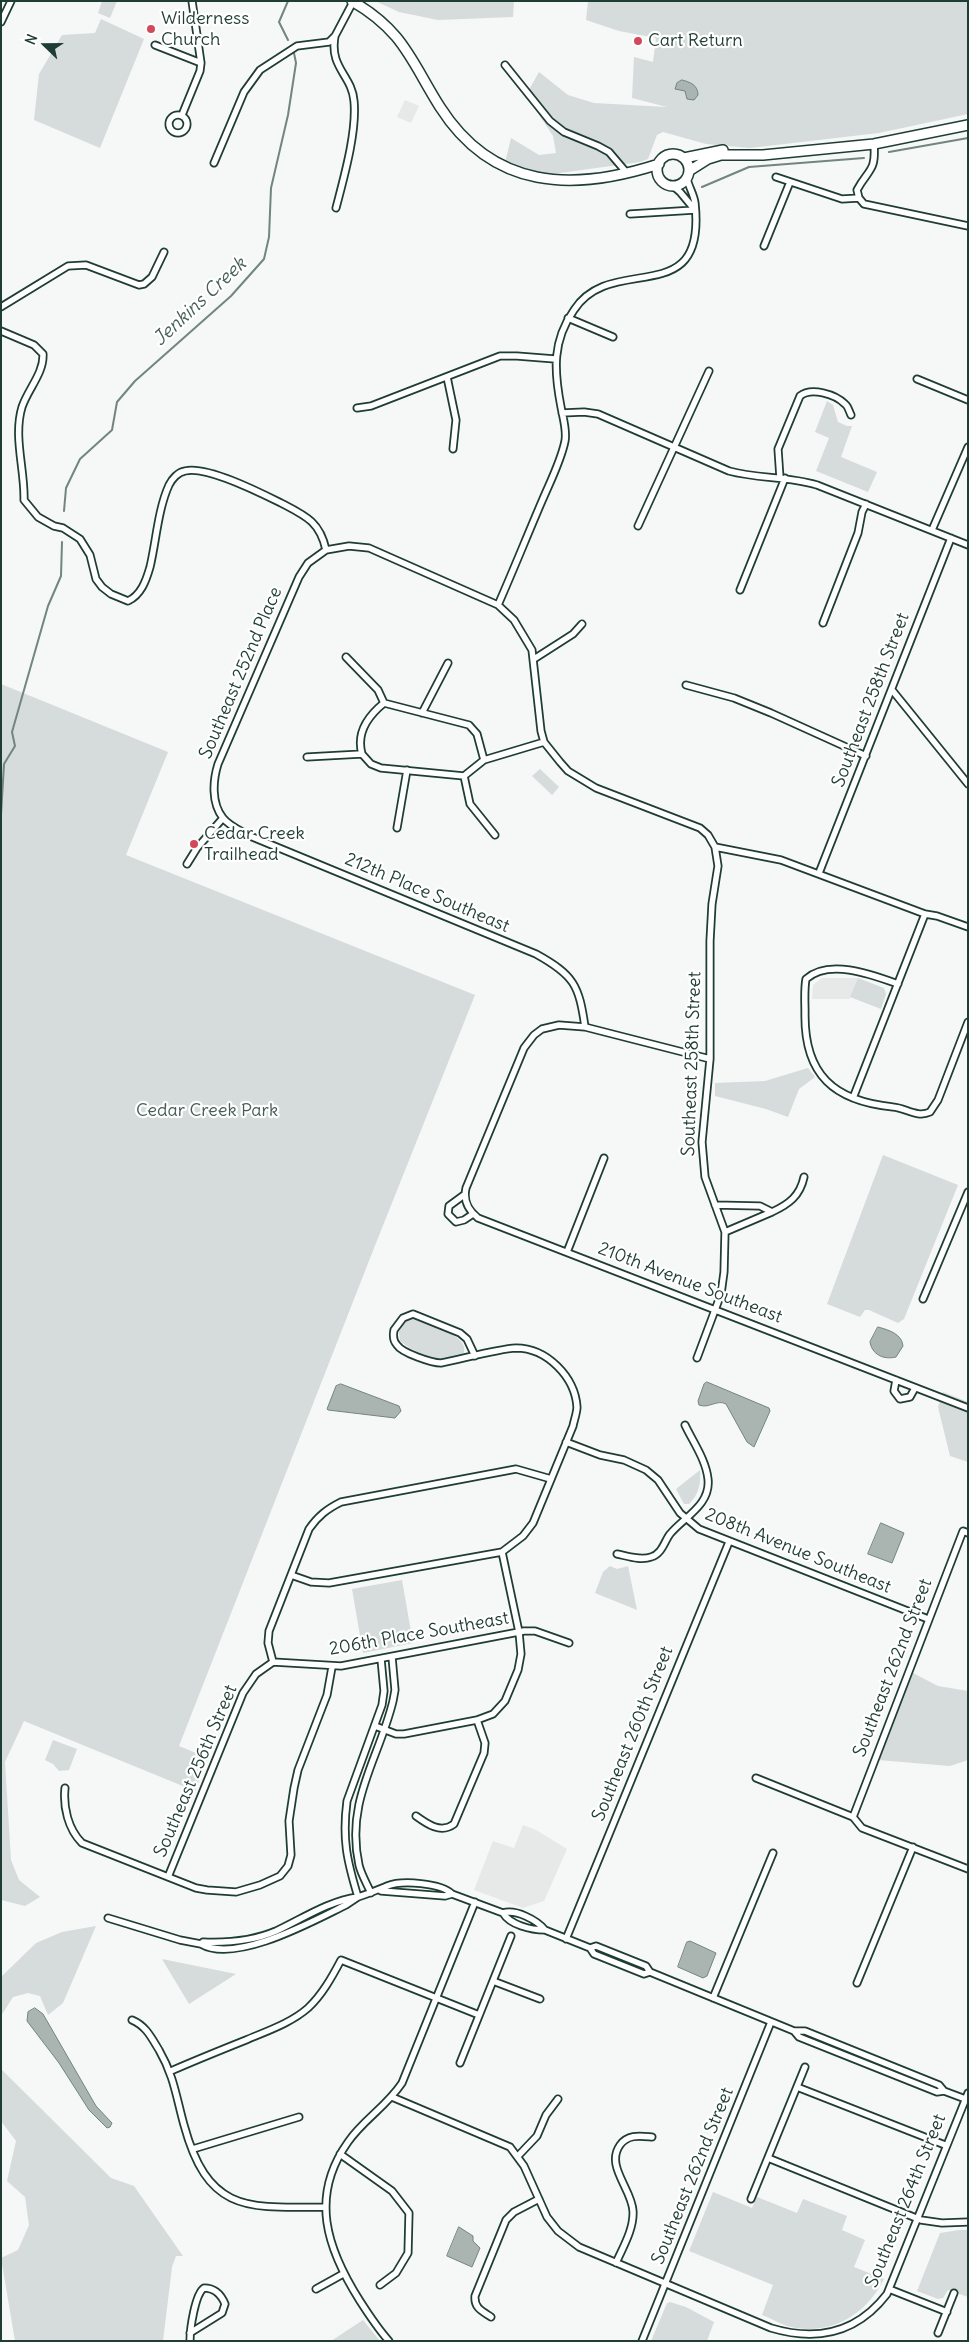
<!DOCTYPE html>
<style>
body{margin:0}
#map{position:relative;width:969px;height:2342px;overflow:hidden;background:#f6f7f7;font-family:Delius,sans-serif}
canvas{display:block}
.frame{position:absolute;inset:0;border:2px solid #1f3d34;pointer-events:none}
.north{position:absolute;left:20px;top:20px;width:50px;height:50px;-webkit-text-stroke:4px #fff;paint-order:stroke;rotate:292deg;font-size:14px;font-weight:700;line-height:20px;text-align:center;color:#1f3d34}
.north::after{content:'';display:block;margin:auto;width:18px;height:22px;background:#1f3d34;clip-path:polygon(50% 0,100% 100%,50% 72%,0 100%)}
</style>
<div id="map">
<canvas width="969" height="2342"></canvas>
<div class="frame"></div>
<div class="north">N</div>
</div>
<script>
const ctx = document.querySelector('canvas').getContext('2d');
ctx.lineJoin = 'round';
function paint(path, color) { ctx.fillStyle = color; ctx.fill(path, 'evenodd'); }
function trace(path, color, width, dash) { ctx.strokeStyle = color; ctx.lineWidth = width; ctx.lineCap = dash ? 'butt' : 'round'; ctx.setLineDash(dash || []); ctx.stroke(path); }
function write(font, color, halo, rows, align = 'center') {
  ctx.font = font + ' Delius,sans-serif'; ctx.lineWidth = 4.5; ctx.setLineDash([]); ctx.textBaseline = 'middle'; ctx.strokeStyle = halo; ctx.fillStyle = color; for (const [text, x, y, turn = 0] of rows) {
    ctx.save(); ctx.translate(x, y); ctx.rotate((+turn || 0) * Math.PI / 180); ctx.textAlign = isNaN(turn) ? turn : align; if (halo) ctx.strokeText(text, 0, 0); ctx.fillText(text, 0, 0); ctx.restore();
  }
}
paint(new Path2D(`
 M405,100L419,106L411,123L397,117Z
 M822,978H858L850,999H812L813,985Z
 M523,1825L536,1830L567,1849L544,1901L523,1908L474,1890L493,1841L514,1848Z`), '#e6e9e8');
paint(new Path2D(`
 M102,1H117L110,18L98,13Z
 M375,1H514L513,17L438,20L399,12Z
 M588,1H968V114L879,133L750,148L706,144L663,132L657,135L648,159L640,162L538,176L504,167L511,138L539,155L556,153L553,136L526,95L539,72L568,95L594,103L667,107L632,98L634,57L653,62L656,38L619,31L586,20Z
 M101,19L144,39L100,148L34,120L39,74L62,35L95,33Z
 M827,401L833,405L838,422L847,426H852L841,457L877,472L868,492L816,471L829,438L815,432Z
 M1,684L168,752L126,855L475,995L376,1243L179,1746L208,1758L195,1791L24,1721L5,1762L11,1860L19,1880L40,1897L25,1906L1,1900Z
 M540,769L559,787L552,795L532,776Z
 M858,978L884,988L886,994L881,1009L850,997Z
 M808,1068L815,1077L799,1089L788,1117L766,1109L715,1096V1083L765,1081Z
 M883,1155L958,1185L904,1319L898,1323L869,1310H865L860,1317L827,1304Z
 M414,1318C428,1324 473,1336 463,1355C445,1365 415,1354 400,1341L399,1332L405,1321Z
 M943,1392L968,1402V1462L950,1456L938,1407Z
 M700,1470C701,1484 699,1494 689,1504H684L676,1489Z
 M610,1566L617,1569L628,1566L637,1610L595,1593L603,1572Z
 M402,1580L413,1643L363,1653L352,1589Z
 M913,1673L938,1686L968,1691V1760L950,1766L878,1760Z
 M53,1740L77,1749L69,1770L59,1771L53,1764L45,1760Z
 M96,1926L63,2003L48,2015L40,1996L28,1993L13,1997L1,2016V1977L36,1943L62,1932Z
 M162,1959L236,1974L189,2004Z
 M1,2069L111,2178L134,2186L183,2256H176L172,2267L163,2341H15L1,2258L18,2250L29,2225L25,2197L7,2181L16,2141L1,2121Z
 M713,2192L752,2208L757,2197L797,2213L803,2199L847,2216L842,2230L865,2240L854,2267L884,2279C866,2316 828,2337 787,2326C779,2323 770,2318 762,2315L773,2285L689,2251Z
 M959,2230H968V2297L948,2290L943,2298L938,2299L917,2291L940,2233Z
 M670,2302L686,2307L714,2322L707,2341H651L667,2303Z
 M363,2320L380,2341H331Z`), '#d6dcdb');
const water = new Path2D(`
 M682,80C690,82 698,85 698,95L694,100L687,99L685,91L675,89L677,83Z
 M878,1327C889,1330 902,1334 903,1346L896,1357C884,1360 872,1355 870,1342Z
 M707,1382L769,1408L770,1411L754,1447L747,1442L726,1404C717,1399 709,1409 699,1405L698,1401L704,1384Z
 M341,1384L399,1406L401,1411L395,1418L328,1410L327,1409L336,1386Z
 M881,1523L904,1533L892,1563L868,1554Z
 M687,1942L690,1941L716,1953L707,1976L703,1978L678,1967Z
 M35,2008L43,2014L96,2106L112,2123L110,2127L107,2128L89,2110L59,2063L27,2021L28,2012Z
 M459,2227L473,2236V2241L480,2248L472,2267L447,2256Z`);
paint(water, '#aab5b1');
trace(water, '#72857f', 1);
trace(new Path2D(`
 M288,1L279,22L288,40
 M889,152L968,138
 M702,187L749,167L864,158
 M64,511L66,488L80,459L112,430L117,402L135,381L231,296L264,259L269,237L271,188L288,115L296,63L294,53
 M1,815L4,764L15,746L12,732L48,606L61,576L62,542`), '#72857f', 2);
const street = new Path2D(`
 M1,22L11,1
 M335,36C329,68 352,75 354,101C357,132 344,177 336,208
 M155,45L201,63
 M505,65L550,121L564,132L598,146L609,152L626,172
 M169 124a9 9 0 1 1 18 0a9 9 0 1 1-18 0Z
 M182,115L200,71L201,63L192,1
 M214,163L244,92L260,70L297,46L329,42L335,36L353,2
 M776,177L842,199L859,198L864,204L869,205L968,226
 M673,186L680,192L695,210
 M859,198L857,190C869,168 876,172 874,144
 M630,214L695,210
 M764,246L790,182
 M1,307L68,266L86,265L139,285L144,284L152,277L164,252
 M568,318L613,337
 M1,331L34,345L43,354C44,373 28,389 22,407C13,437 25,470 24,500L38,517L54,526L63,528L80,539L90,555L96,579L102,587L111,594L128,601C141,595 146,581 150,567C156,542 158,509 169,485C172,479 178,472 185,471C206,465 261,493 281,503C306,516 320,522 326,550L349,546L369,548L498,605L514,620L532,650L541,731L544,742L560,762L568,771L596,788L700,828L708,835L715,847L781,860L925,914L937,916L968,927
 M447,377L456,420L453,449
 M917,379L968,400
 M357,408L371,406L500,356H517L555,359
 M562,413L584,412L598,414L729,471C758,479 788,476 817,485L968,545
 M780,478L778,449L800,396C811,387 835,394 845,404C848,406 849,411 851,415
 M638,526L709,371
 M932,530L968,447
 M326,550L308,563L299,577L218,764C213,780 211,803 223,818C229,826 241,831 250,836L536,954C574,975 579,985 585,1027
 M740,590L785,478
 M498,605C513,571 527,536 542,501C550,482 561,461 565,441C567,430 563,418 561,407C554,371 552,341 574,310C612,251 707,313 695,203C694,195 689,187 687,179
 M823,623L858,533L862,512L866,504
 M346,657L378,690L384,703L469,725L477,734L484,760
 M534,659L573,634L582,624
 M686,685L734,698L771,713L866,756
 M892,690L968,784
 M384,703C368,716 356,733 362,754L371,764L381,768L464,776L484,760L544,742
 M422,713L448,663
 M307,757L362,754
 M464,776L470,804L495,835
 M397,828L407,770
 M187,864L197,848L223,818
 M819,873L951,538
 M898,984C873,975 829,958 806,979C804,989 805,1002 805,1013C804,1075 834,1101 893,1107C906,1108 917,1118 930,1112L938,1100L968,1022
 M710,1059L585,1027L559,1025L542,1029L534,1035L524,1048L466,1188C463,1201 468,1210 478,1218L968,1408
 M853,1098L925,914
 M464,1195L449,1206L448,1214L456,1222L464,1220L473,1214
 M715,1205L760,1206L772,1212L725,1232
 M772,1212C789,1204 800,1196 804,1177
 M567,1252L604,1158
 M923,1299L968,1192
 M697,1358L721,1294L724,1272L725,1232L705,1177L702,1142L710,1059V941L712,904L718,866L715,847
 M896,1380L894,1391L900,1399L910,1397L915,1388
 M566,1442L600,1455L624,1460L646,1470L658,1480L680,1513L699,1529L928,1619
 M617,1554C627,1556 641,1561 651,1557C662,1554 664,1542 670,1534C684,1517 711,1505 708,1479C706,1460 693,1442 685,1425
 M291,1575L311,1582L329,1583L502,1552L523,1536L533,1523L573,1426C574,1420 577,1413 577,1407C575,1377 547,1348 516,1348C497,1349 462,1359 441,1363C432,1363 402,1353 397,1345C393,1341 393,1335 394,1330L403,1318L413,1314L460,1333L467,1339L475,1356
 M273,1662L268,1643L269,1631L309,1529C318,1516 327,1509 341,1502L516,1469L551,1479
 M273,1662L341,1666L524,1631H535L569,1643
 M375,1726L396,1734H404L477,1720L493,1714L505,1701L518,1670L521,1654L519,1632L502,1552
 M756,1778L853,1817L862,1828L968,1869
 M65,1788C63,1807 68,1829 82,1843L196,1888L207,1890L236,1892L260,1885L280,1876L288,1866L291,1855L289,1821L294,1788L298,1770L327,1695L332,1667
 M416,1816C427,1824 441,1834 454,1824L484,1753L485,1743L477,1720
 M853,1817L963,1531L968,1533
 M168,1877L243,1693L256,1674L273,1662
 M381,1891L445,1896L452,1894C441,1883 402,1880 387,1886C377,1890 368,1894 358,1897C347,1861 342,1839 347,1801L382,1705L384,1691L381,1659
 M371,1893C367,1884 361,1874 359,1865C345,1801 379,1759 393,1701L395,1690L392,1657
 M452,1894L503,1913C516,1909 537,1920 545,1930C531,1930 510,1925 503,1913
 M358,1897L346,1905C313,1921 236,1964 201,1944L203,1942C228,1943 253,1941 276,1931C302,1919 328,1901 358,1897Z
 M108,1918L180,1940L201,1944
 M545,1930L590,1948
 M566,1939L729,1542
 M650,1972L644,1974L594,1954L590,1948L596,1946L646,1966L650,1972L794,2031
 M493,1981L540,1999
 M857,1983L913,1847
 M713,1998L773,1853
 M132,2020C146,2026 151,2037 159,2050C174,2076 176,2096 184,2125C208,2213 247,2208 326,2207
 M460,2063L511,1936
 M171,2071C196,2060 221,2050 246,2040C267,2031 291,2023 308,2008C322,1995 332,1977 341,1960L479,2015
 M797,2087L945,2145
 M944,2091L937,2092L799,2037L794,2031H805L939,2085L944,2091L968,2100
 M392,2097L510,2147L524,2166L547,2217L558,2231L579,2247L771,2328C818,2342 857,2333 887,2294L968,2093
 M193,2149L299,2117
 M340,2154L392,2191L409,2213L408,2253L396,2273L380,2285
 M518,2156L537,2136L546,2115L558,2099
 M768,2158L921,2220L942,2223L968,2222
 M751,2199L805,2067
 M616,2263C623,2247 634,2229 633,2211C632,2189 605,2166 620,2145C628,2134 640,2136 652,2137
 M316,2289L343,2274
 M889,2289L947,2312
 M491,2317C482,2311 474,2308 475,2296L506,2220L514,2212L539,2199
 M938,2333L954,2293
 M190,2341C190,2329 195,2294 204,2288C215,2288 221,2294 225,2304L222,2313L190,2333
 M389,2341C378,2329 369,2315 360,2301C327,2249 309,2197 348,2142C363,2120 386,2107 402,2083L475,1902
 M642,2341L771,2022`);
const secondary = new Path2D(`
 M352,1C404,31 411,61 440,107C493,190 573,192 659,164
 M657 170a16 16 0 1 1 32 0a16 16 0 1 1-32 0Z
 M684,158L723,150
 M689,171L708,159L721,155H763L874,144L968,125`);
trace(street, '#1f3d34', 9);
trace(secondary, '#1f3d34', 12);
trace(street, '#fff', 5.5);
trace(secondary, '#fff', 9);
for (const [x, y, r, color] of [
 [151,29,5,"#d1495b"],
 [638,41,5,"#d1495b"],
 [194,844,5,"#d1495b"]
]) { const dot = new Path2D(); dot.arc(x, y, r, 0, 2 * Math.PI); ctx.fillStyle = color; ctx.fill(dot); trace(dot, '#fff', 2); }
write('18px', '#1f3d34', '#fff', [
 ["Wilderness",161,19],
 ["Church",161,40],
 ["Cart Return",648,41],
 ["Cedar Creek",204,834],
 ["Trailhead",204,855]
], 'left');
write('18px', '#1f3d34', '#fff', [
 ["Southeast 252nd Place",241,673,-67],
 ["Southeast 258th Street",871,700,-69],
 ["212th Place Southeast",427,893,23],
 ["Southeast 258th Street",692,1064,-88],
 ["210th Avenue Southeast",690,1283,21],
 ["208th Avenue Southeast",798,1551,22],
 ["206th Place Southeast",419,1634,-10],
 ["Southeast 262nd Street",893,1668,-69],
 ["Southeast 260th Street",633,1734,-68],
 ["Southeast 256th Street",196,1771,-67],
 ["Southeast 262nd Street",693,2176,-68],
 ["Southeast 264th Street",906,2201,-68]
]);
write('18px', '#445d55', '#fff', [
 ["Cedar Creek Park",207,1111]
]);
write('italic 19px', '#49615a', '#fff', [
 ["Jenkins Creek",200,302,-43]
]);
</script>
